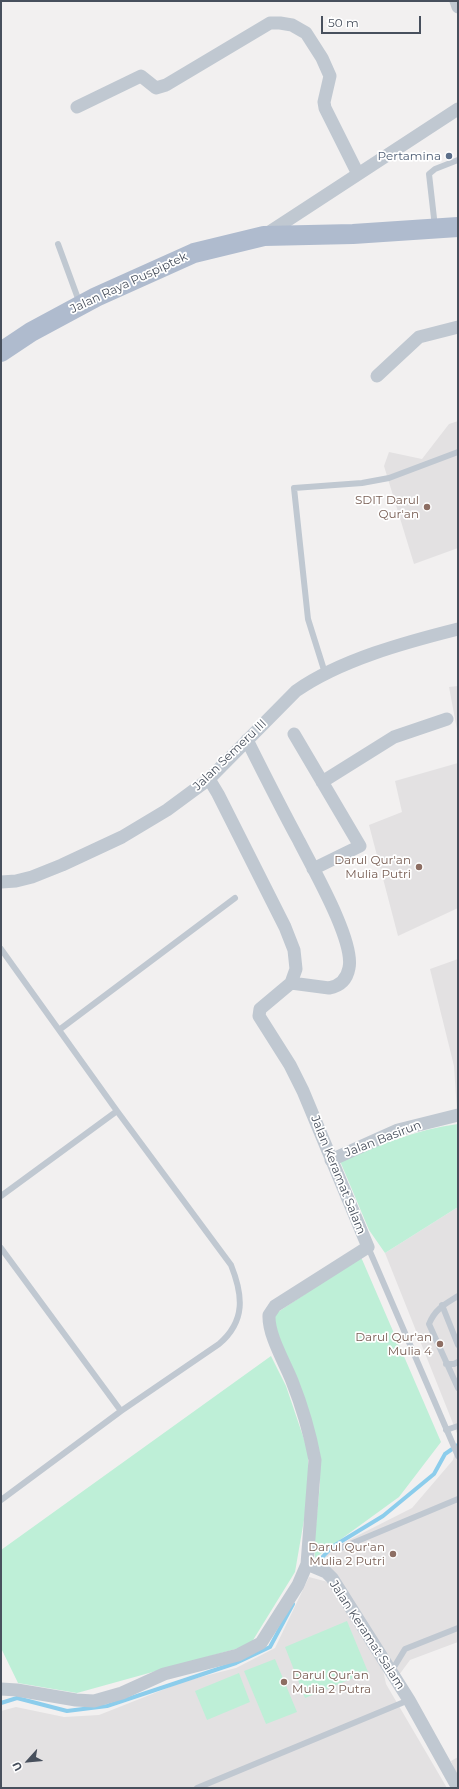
<!DOCTYPE html>
<style>
body{margin:0}
#map{position:relative;width:459px;height:1789px;overflow:hidden;background:#f2f0f0;font-family:Montserrat,sans-serif}
canvas{display:block}
.frame{position:absolute;inset:0;border:2px solid #48505d;pointer-events:none}
.north{position:absolute;left:8px;top:1741px;width:40px;height:40px;-webkit-text-stroke:3px #fff;paint-order:stroke;rotate:243deg;font-size:11px;font-weight:700;line-height:16px;text-align:center;color:#48505d}
.north::after{content:'';display:block;margin:auto;width:14px;height:18px;background:#48505d;clip-path:polygon(50% 0,100% 100%,50% 72%,0 100%)}
.scale{position:absolute;left:321px;top:16px;width:100px;height:18px;box-sizing:border-box;border:2px solid #48505d;border-top:0;padding-left:5px;font-size:12px;line-height:14px;white-space:nowrap;color:#48505d;-webkit-text-stroke:3px #fff;paint-order:stroke}
</style>
<div id="map">
<canvas width="459" height="1789"></canvas>
<div class="frame"></div>
<div class="north">U</div>
<div class="scale">50 m</div>
</div>
<script>
const ctx = document.querySelector('canvas').getContext('2d');
ctx.lineJoin = 'round';
function paint(path, color) { ctx.fillStyle = color; ctx.fill(path, 'evenodd'); }
function trace(path, color, width, dash) { ctx.strokeStyle = color; ctx.lineWidth = width; ctx.lineCap = dash ? 'butt' : 'round'; ctx.setLineDash(dash || []); ctx.stroke(path); }
function write(font, color, halo, rows, align = 'center') {
  ctx.font = font + ' Montserrat,sans-serif'; ctx.lineWidth = 3.5; ctx.setLineDash([]); ctx.textBaseline = 'middle'; ctx.strokeStyle = halo; ctx.fillStyle = color; for (const [text, x, y, turn = 0] of rows) {
    ctx.save(); ctx.translate(x, y); ctx.rotate((+turn || 0) * Math.PI / 180); ctx.textAlign = isNaN(turn) ? turn : align; if (halo) ctx.strokeText(text, 0, 0); ctx.fillText(text, 0, 0); ctx.restore();
  }
}
paint(new Path2D(`
 M458,421V548L414,564L384,466L389,452L422,459L449,424Z
 M458,686V735L449,687Z
 M458,763V908L398,936L369,825L402,812L395,781Z
 M458,959V1111H457L454,1066L430,969Z
 M458,1207V1436L385,1253Z
 M458,1441V1642L410,1660L399,1675L324,1559L331,1549L412,1508L453,1460Z
 M309,1577L328,1582L382,1665L386,1684L447,1788H1V1711L16,1707L64,1717L99,1715L185,1681L236,1668L275,1648Z
 M458,1757V1779L451,1761Z`), '#e3e1e2');
paint(new Path2D(`
 M458,1124V1207L385,1253L369,1230L340,1161C378,1146 417,1129 458,1124Z
 M361,1257L441,1442L399,1497L315,1558L314,1545L320,1484V1453L274,1326L275,1314Z
 M271,1356L286,1386L308,1451L309,1491L295,1572L250,1645L77,1693L18,1683L1,1648V1550Z
 M347,1621L368,1672L305,1698L285,1647Z
 M275,1659L297,1712L266,1724L244,1671Z
 M239,1673L250,1702L207,1720L195,1691Z`), '#beefd7');
trace(new Path2D(`
 M315,1565L332,1547L383,1516L434,1474L445,1454L458,1445
 M1,1703L17,1698L67,1711L107,1706L236,1663L270,1647L293,1604`), '#8ccdec', 4);
trace(new Path2D(`
 M435,227L429,174L435,169L458,160
 M58,244L80,304
 M325,673L308,619L294,488L362,483L389,478L458,452
 M1,949L117,1111L231,1265C243,1295 246,1321 219,1344L121,1411L1,1500
 M59,1030L235,898
 M1,1196L117,1111
 M368,1247L458,1456
 M1,1248L121,1411
 M458,1296C445,1304 435,1309 429,1324L458,1388
 M442,1305L458,1345
 M446,1364H454L458,1362
 M446,1430L458,1426
 M336,1550L458,1499
 M391,1672L405,1649L458,1628
 M197,1788L409,1700`), '#c0c8d1', 6);
trace(new Path2D(`
 M456,1L458,7
 M77,107L141,76L156,88L166,85L270,23H280L292,25L306,33L322,58L330,76L324,102L325,108L358,174
 M265,235L458,109
 M377,376L419,337L458,327
 M294,734L360,846L313,869
 M247,740C264,774 281,808 299,841C312,867 355,941 349,968C347,979 340,986 329,988L291,983
 M322,782L394,737L447,719
 M1,882L16,881L32,877L62,865L122,837L167,810L209,779L296,691C340,660 406,642 458,629
 M331,1160L398,1130L458,1115
 M307,1564L326,1572L332,1578L409,1700L458,1788
 M1,1689L17,1690L76,1700L94,1701L122,1693L164,1674L238,1655L261,1643L298,1585L307,1564L315,1460C310,1434 302,1406 292,1381C285,1363 268,1335 269,1315L275,1306L368,1247L303,1091L290,1065L259,1016L260,1009L291,983L296,969L294,950L285,927L218,794L209,779`), '#c0c8d1', 13);
trace(new Path2D(`
 M1,352L31,332L96,297L194,253L264,236L353,234L458,227`), '#afbbce', 20);
for (const [x, y, r, color] of [
 [449,156,4,"#5c6f8a"],
 [427,507,4,"#8d6e63"],
 [419,867,4,"#8d6e63"],
 [440,1344,4,"#8d6e63"],
 [393,1554,4,"#8d6e63"],
 [284,1682,4,"#8d6e63"]
]) { const dot = new Path2D(); dot.arc(x, y, r, 0, 2 * Math.PI); ctx.fillStyle = color; ctx.fill(dot); trace(dot, '#fff', 1.5); }
write('12px', '#4e5e75', '#fff', [
 ["Pertamina",441,156]
], 'right');
write('12px', '#48505d', '#fff', [
 ["Jalan Raya Puspiptek",129,283,-25],
 ["Jalan Semeru III",230,755,-44],
 ["Jalan Basirun",383,1139,-21],
 ["Jalan Keramat Salam",338,1175,68],
 ["Jalan Keramat Salam",367,1635,57]
]);
write('12px', '#785e54', '#fff', [
 ["SDIT Darul",419,500],
 ["Qur'an",419,514],
 ["Darul Qur'an",411,860],
 ["Mulia Putri",411,874],
 ["Darul Qur'an",432,1337],
 ["Mulia 4",432,1351],
 ["Darul Qur'an",385,1547],
 ["Mulia 2 Putri",385,1561],
 ["Darul Qur'an",292,1675,"left"],
 ["Mulia 2 Putra",292,1689,"left"]
], 'right');
</script>
